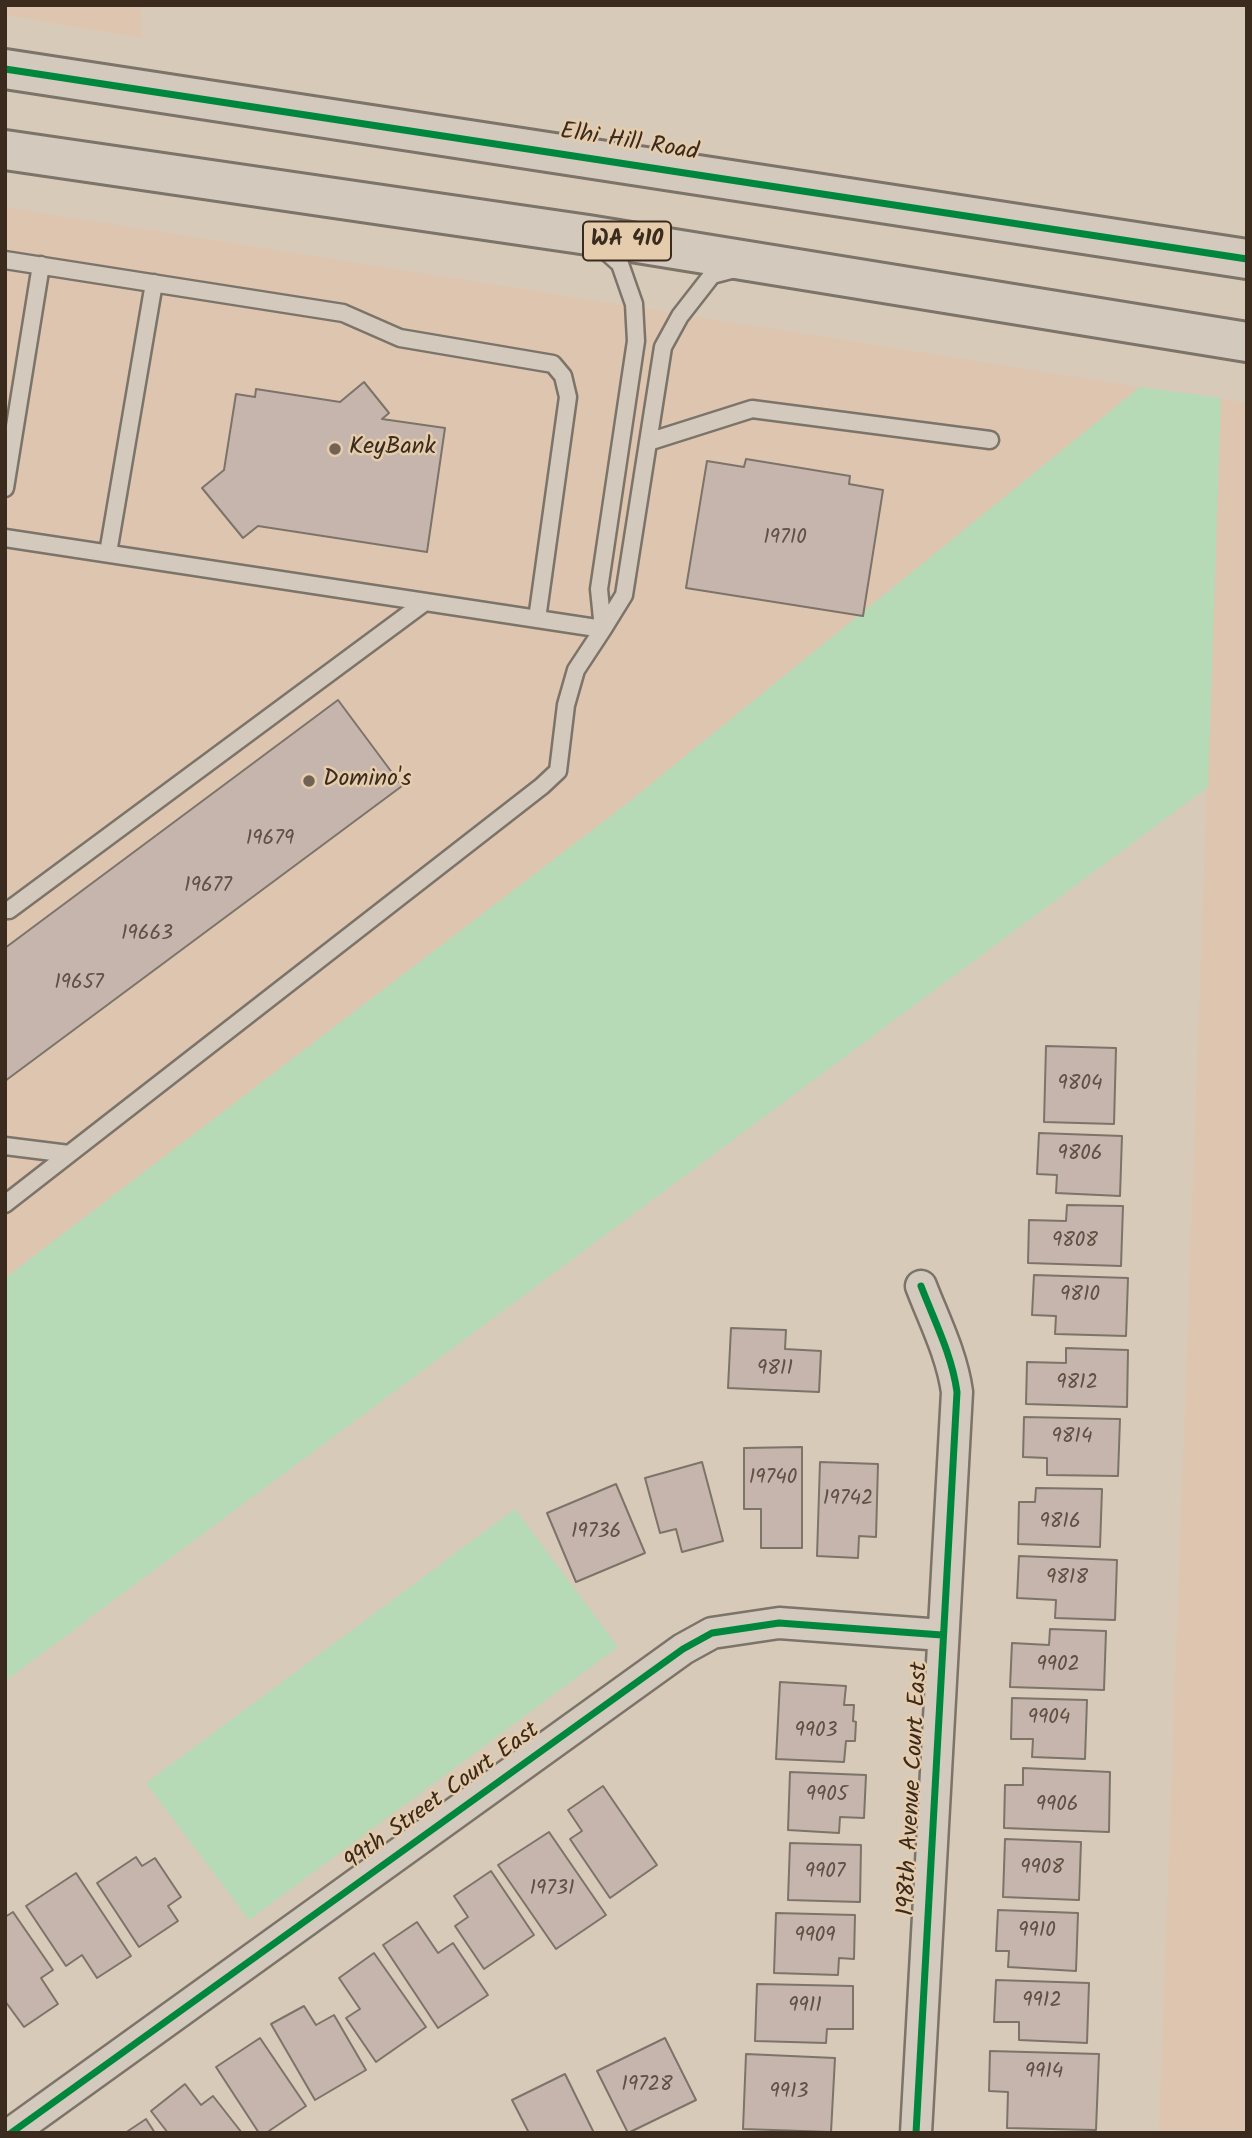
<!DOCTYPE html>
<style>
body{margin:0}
#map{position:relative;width:1252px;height:2138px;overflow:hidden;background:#d7cab9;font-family:Kalam,sans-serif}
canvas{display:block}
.frame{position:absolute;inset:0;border:7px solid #3b2a1e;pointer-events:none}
</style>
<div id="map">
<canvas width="1252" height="2138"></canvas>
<div class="frame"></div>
</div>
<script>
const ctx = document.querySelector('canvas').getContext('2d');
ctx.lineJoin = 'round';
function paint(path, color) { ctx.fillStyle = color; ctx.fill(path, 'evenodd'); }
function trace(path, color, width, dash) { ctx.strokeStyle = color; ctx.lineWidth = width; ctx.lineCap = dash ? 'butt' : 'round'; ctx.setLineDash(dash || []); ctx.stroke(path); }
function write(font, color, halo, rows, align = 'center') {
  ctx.font = font + ' Kalam,sans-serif'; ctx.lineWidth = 5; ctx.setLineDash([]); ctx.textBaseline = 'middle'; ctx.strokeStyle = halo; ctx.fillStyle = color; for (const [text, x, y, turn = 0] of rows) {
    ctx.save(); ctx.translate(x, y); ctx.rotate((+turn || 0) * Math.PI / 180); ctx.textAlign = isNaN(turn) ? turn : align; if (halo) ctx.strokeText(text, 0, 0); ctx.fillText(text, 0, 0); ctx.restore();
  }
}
paint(new Path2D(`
 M5,5H141L142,38L5,15Z
 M5,207L1140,387L620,809L5,1278Z
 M1221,398L1247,403V2133H1159Z`), '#dec5b0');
paint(new Path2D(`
 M1140,387L1221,398L1208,787L5,1681V1278L620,809Z
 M515,1509L618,1647L249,1920L146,1783Z`), '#b6d9b6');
const building = new Path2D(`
 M364,382L389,413L382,419L445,428L427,552L258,526L243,538L202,488L224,470L236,394L255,397L256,389L340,402Z
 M746,459L850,476L849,484L883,490L863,616L686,588L707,461L744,467Z
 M338,700L402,786L5,1081V948Z
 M1046,1046L1116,1048L1114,1124L1044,1122Z
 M1039,1133L1122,1136L1120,1196L1056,1193L1057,1175L1037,1174Z
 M1067,1205L1123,1206L1121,1266L1028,1263L1029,1220L1066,1221Z
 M1034,1275L1128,1278L1126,1336L1055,1334L1056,1316L1032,1315Z
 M731,1328L786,1330L785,1349L821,1351L819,1392L728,1388Z
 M1066,1348L1128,1350L1127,1407L1026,1404L1027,1362L1066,1363Z
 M1024,1417L1120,1419L1118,1476L1047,1475V1458L1023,1457Z
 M802,1447V1548H761V1509H744V1448Z
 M702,1462L723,1541L682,1552L676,1529L660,1533L645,1478Z
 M820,1462L878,1464L876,1537L859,1536L858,1558L817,1556Z
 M616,1484L645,1553L576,1582L547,1513Z
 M1036,1488L1102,1489L1100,1547L1018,1544L1019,1502H1035Z
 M1019,1556L1117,1560L1115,1620L1055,1618L1056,1600L1017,1598Z
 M1050,1629L1106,1631L1104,1690L1010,1687L1012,1643L1049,1645Z
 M780,1682L846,1686L844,1705H854L853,1721L856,1722L855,1741H846L844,1762L776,1759Z
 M1012,1698L1087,1700L1085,1759L1032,1757L1033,1739H1011Z
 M1023,1768L1110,1772L1109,1832L1004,1828L1005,1785H1023Z
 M790,1772L866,1775L864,1818L840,1817L839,1833L788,1830Z
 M603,1786L657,1865L610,1898L570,1839L582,1831L568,1810Z
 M549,1832L606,1915L556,1949L498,1865Z
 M1005,1839L1081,1842L1079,1900L1003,1897Z
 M790,1843L861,1845L860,1902L788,1900Z
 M136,1857L142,1866L155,1858L181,1897L168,1906L178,1921L139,1947L97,1883Z
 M491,1871L534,1935L484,1969L455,1926L468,1917L454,1896Z
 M76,1873L131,1956L97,1978L82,1955L66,1966L26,1906Z
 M998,1910L1078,1913L1076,1971L1008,1967L1009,1951H996Z
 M13,1912L53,1970L41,1978L58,2004L24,2027L5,2001V1917Z
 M776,1913L855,1915L854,1959L839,1958L838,1975L774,1973Z
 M417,1922L438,1953L453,1943L488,1995L438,2028L383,1945Z
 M374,1953L426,2027L376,2062L346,2018L360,2009L339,1978Z
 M996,1980L1089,1983L1087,2043L1019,2040V2022H994Z
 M757,1984L853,1986V2029H827L826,2043L755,2041Z
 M304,2006L316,2025L334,2015L366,2070L315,2100L271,2024Z
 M260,2038L306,2106L266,2133H259L216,2067Z
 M665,2038L696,2100L628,2133L597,2071Z
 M990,2051L1099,2054L1096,2130L1007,2128L1008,2092L989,2091Z
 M746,2054L835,2058L831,2132L743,2129Z
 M565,2074L594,2133H529L512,2100Z
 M185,2084L201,2105L213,2096L242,2133H168L151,2111Z
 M146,2119L155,2133H125Z`);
paint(building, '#c6b5ac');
trace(building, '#7c7369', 2);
const lane = new Path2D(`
 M600,246L620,264L634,304L636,341L599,589L603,629L624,595L663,347L680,316L712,275L731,270
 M5,260L343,313L400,338L553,364L563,376L568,397L537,619
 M648,442L752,409L990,440
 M5,488L41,265
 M5,538L603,629L576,670L566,705L558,771L542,786L5,1204
 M108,553L154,283
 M5,910H9L425,602
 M5,1146L69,1154`);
const street = new Path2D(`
 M11,2133L683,1649L712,1633L779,1623L942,1635
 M916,2133L957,1392C952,1355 934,1320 921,1286`);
const primary = new Path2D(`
 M5,69L1247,259
 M5,150L588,235L1247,342`);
trace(lane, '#7c7369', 21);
trace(street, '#7c7369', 35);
trace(primary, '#7c7369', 44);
trace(lane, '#d3c9bd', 16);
trace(street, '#d3c9bd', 30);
trace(primary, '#d3c9bd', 38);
trace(new Path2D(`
 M5,69L1247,259
 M11,2133L683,1649L712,1633L779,1623L942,1635
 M916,2133L957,1392C952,1355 934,1320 921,1286`), '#00873e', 7);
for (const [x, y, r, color] of [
 [335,449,7,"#726254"],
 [309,781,7,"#726254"]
]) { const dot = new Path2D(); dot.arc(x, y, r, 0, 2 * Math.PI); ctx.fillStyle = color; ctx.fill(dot); trace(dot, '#e4ccac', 2.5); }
write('21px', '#615044', null, [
 ["19710",785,539],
 ["19679",270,840],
 ["19677",208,887],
 ["19663",147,935],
 ["19657",79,984],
 ["9804",1080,1085],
 ["9806",1080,1155],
 ["9808",1075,1242],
 ["9810",1080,1296],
 ["9811",775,1370],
 ["9812",1077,1384],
 ["9814",1072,1438],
 ["19740",773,1479],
 ["19742",848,1500],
 ["9816",1060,1523],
 ["19736",596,1533],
 ["9818",1067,1579],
 ["9902",1058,1666],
 ["9904",1049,1719],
 ["9903",816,1732],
 ["9905",827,1796],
 ["9906",1057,1806],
 ["9908",1042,1869],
 ["9907",825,1873],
 ["19731",552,1890],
 ["9910",1037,1932],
 ["9909",815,1937],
 ["9912",1042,2002],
 ["9911",805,2007],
 ["9914",1044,2073],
 ["19728",647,2086],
 ["9913",789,2093]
]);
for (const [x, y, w] of [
 [627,241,88]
]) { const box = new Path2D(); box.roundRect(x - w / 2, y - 19.5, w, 39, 5); ctx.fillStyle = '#e4ccac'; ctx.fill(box); trace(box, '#3b2a1e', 2); }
write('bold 23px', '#3b2a1e', null, [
 ["WA 410",627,241]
]);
write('24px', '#3b2a1e', '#e4ccac', [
 ["Elhi Hill Road",629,144,9],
 ["198th Avenue Court East",915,1789,-87],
 ["99th Street Court East",443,1798,-36]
]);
write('24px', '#3b2a1e', '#e4ccac', [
 ["KeyBank",349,449],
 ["Domino's",323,781]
], 'left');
</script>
